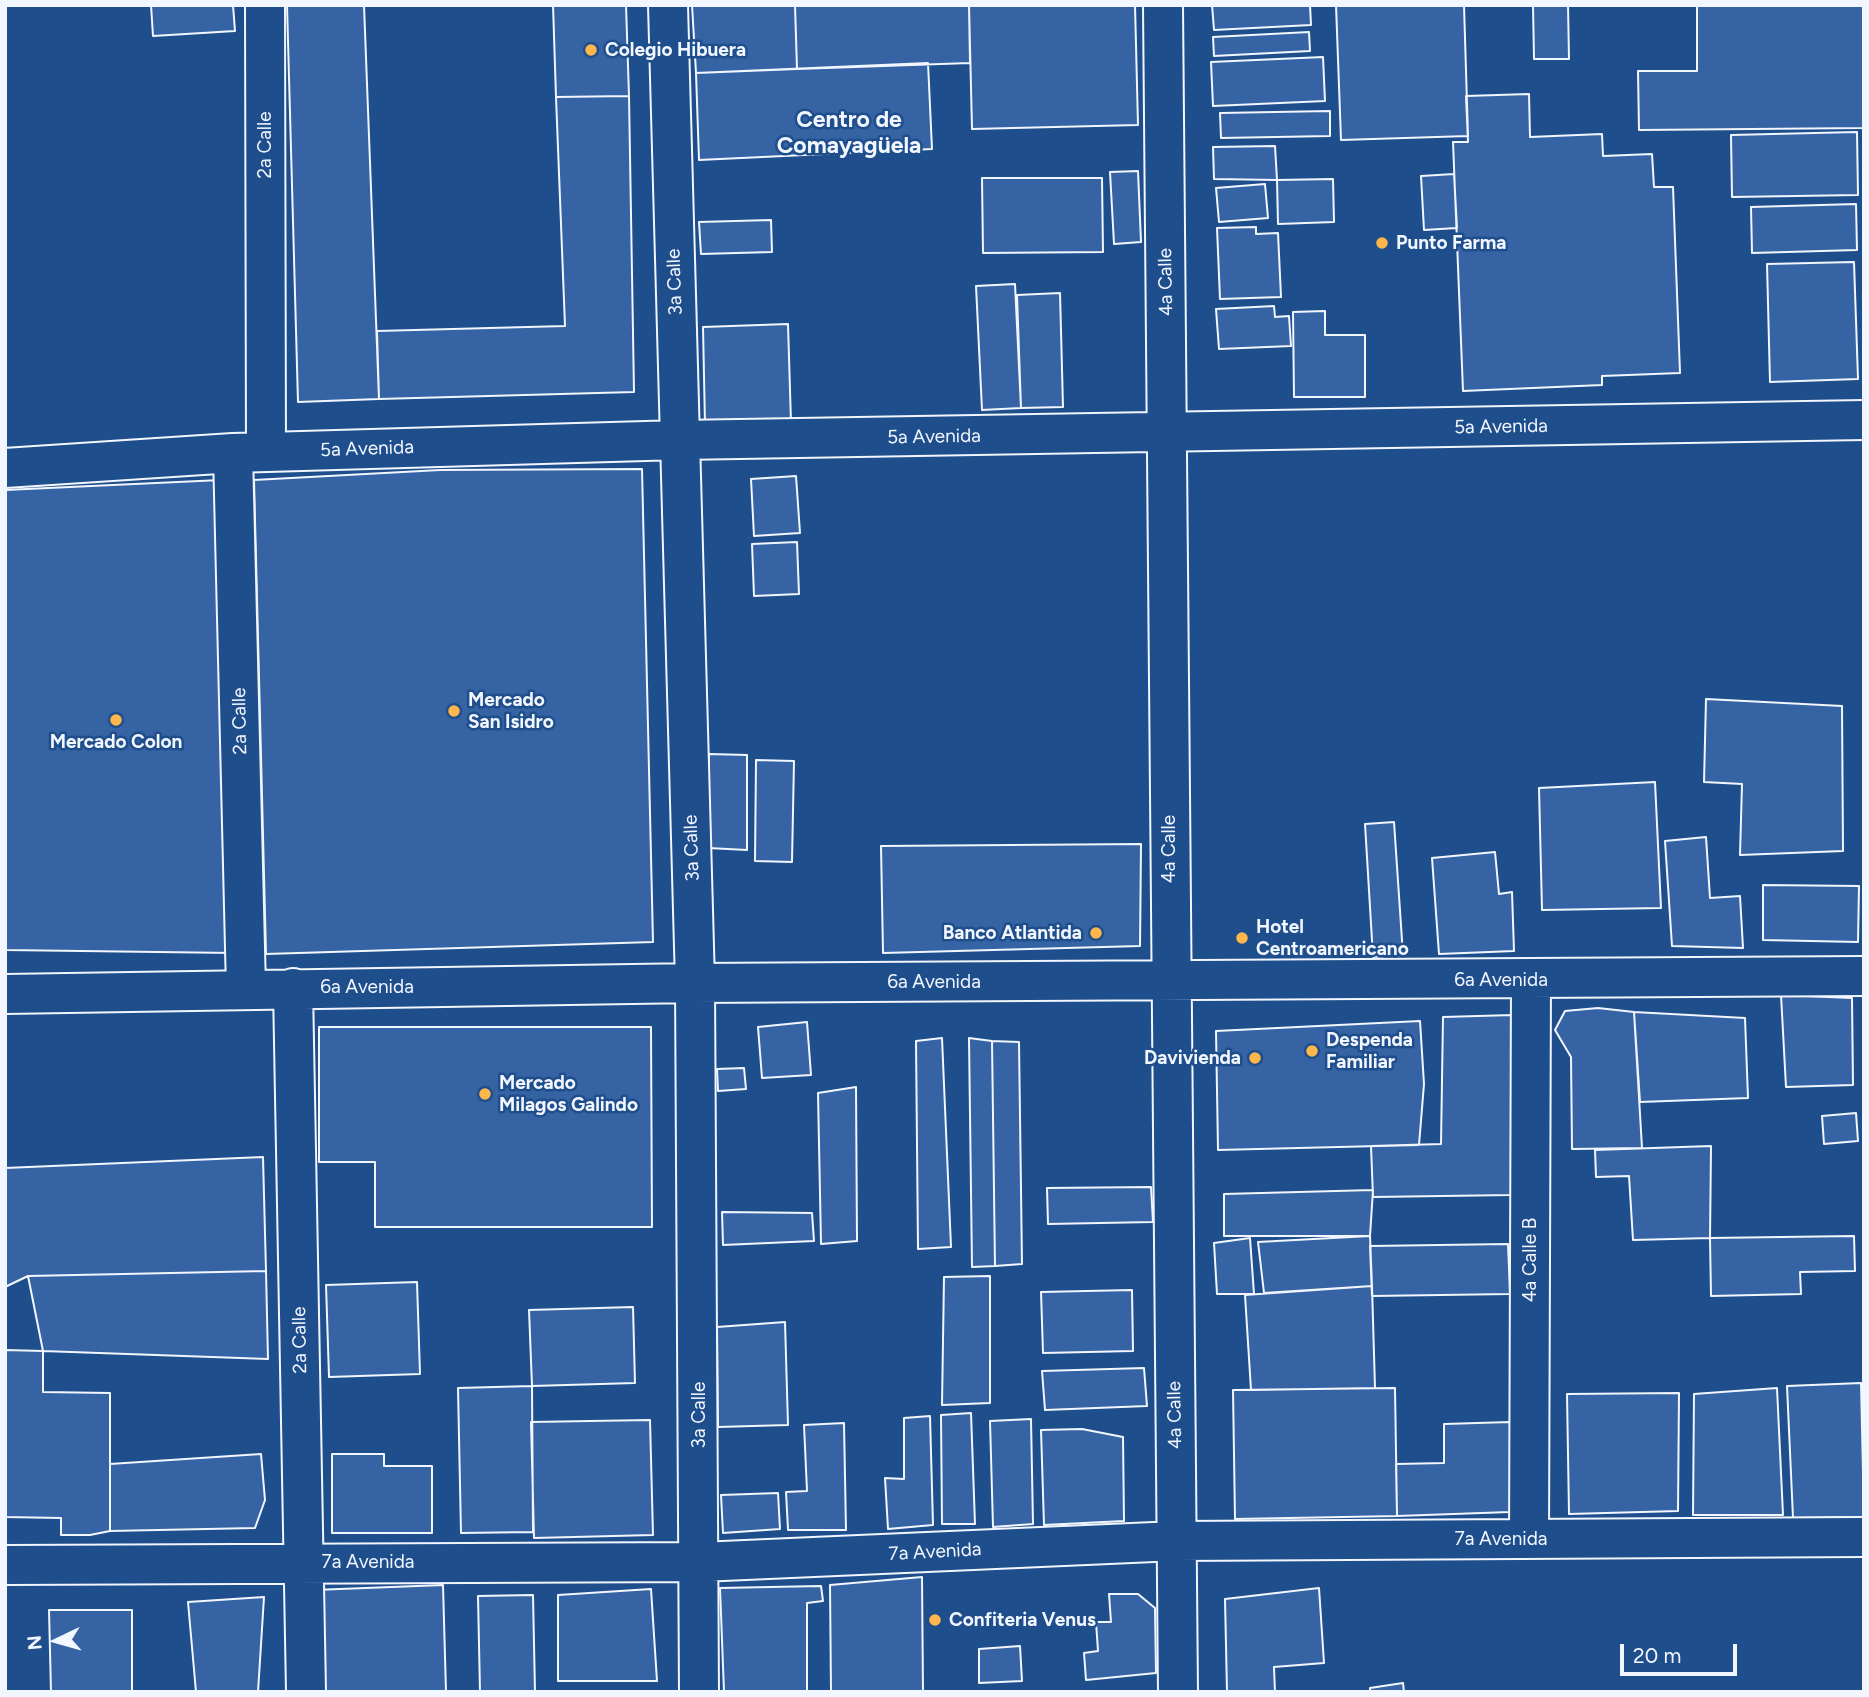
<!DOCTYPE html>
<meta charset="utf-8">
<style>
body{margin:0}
#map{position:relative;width:1869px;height:1697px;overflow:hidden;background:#1f4e8c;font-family:Figtree,sans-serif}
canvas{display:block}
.frame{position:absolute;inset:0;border:7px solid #f2f6ff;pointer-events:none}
.north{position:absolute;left:21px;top:1606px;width:70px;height:70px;-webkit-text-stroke:5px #1f4e8c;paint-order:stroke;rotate:265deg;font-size:19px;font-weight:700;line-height:28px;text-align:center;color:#f2f6ff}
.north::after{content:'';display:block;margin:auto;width:24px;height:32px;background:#f2f6ff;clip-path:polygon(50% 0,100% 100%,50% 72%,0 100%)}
.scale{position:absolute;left:1620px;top:1644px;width:117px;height:32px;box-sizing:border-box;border:4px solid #f2f6ff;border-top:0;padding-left:9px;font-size:21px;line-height:24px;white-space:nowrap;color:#f2f6ff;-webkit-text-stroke:5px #1f4e8c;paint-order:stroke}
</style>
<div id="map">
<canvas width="1869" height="1697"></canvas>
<div class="frame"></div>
<div class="north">N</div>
<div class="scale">20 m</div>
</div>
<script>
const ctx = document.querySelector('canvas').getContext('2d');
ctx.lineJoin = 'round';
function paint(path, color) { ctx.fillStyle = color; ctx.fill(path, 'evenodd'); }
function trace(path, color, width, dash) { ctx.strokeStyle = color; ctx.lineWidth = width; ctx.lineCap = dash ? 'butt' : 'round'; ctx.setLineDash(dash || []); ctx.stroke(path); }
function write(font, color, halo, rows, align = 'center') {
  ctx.font = font + ' Figtree,sans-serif'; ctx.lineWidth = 5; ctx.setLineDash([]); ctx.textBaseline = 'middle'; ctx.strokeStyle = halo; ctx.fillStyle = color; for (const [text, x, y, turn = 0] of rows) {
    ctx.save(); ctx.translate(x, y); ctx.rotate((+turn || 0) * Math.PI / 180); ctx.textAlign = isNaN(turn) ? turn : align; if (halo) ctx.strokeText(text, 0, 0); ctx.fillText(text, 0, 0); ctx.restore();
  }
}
const building = new Path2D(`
 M151,5H233L235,31L153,36Z
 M287,5H364L379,399L298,402Z
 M553,5H626L629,96L556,97Z
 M692,5H795L797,69L696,73Z
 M795,5H969L970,63L797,69Z
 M969,5H1135L1138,125L972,129Z
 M1212,5H1310L1311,25L1214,30Z
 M1336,5H1464L1468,136L1341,140Z
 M1533,5H1568L1569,59H1534Z
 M1697,5H1863L1864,128L1639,130L1638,71H1697Z
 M1309,32L1310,51L1214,56L1213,37Z
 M1323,57L1325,101L1213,106L1211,62Z
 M928,63L932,149L699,160L696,73Z
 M1529,94L1530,137L1602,134L1603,156L1652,154L1654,187H1673L1680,373L1602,376V385L1463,391L1453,142H1468L1466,96Z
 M629,96L634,392L379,399L377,331L565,326L556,97Z
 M1330,111V136L1221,138L1220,113Z
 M1857,132L1858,195L1732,197L1731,135Z
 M1275,146L1277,180L1214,179L1213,147Z
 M1138,171L1141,242L1114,244L1110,172Z
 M1454,174L1457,228L1424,230L1421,176Z
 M982,178H1102L1103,252L983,253Z
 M1333,179L1334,222L1278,224L1277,180Z
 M1265,184L1268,218L1219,222L1216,188Z
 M1856,204L1857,250L1752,253L1751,207Z
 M771,220L772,252L701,254L699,222Z
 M1256,227V234L1278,233L1281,297L1220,299L1217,228Z
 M1854,262L1858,379L1770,382L1767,264Z
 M1015,284L1021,408L982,410L976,286Z
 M1060,293L1063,407L1021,408L1017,295Z
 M1274,306L1275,317L1289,316L1291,346L1219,349L1216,309Z
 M1325,311V335H1365V397H1294L1293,312Z
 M788,324L791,423L705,425L703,327Z
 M642,469L653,942L266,954L254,480L440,470Z
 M796,476L800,533L754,536L751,479Z
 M221,480L234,953L5,950V490Z
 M797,542L799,594L754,596L752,544Z
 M1706,699L1842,706L1843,851L1740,855L1742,784L1704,782Z
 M709,754L747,755V850L708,848Z
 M756,760L794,761L792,862L755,861Z
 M1655,782L1661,908L1542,910L1539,788Z
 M1394,822L1403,955L1373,957L1365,824Z
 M1706,837L1710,898L1740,896L1743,948L1672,946L1665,841Z
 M1141,844L1140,946L883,953L881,846Z
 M1495,852L1499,894L1512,892L1514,951L1439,954L1432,858Z
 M1763,885L1859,886L1858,942L1763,940Z
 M1781,995L1852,998L1853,1085L1786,1087Z
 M1598,1008L1634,1012L1642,1148L1572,1149L1571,1057L1555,1030L1565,1011Z
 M1634,1012L1745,1018L1748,1098L1640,1102Z
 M1513,1015L1512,1195L1373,1197L1371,1146L1441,1144L1443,1017Z
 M1420,1021L1424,1084L1419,1145L1218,1150L1216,1031Z
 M807,1022L811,1075L762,1078L758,1027Z
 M319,1027H651L652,1227H375V1162H319Z
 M942,1038L951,1247L918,1249L916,1041Z
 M969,1038L992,1041L995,1266L972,1267Z
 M992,1041L1019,1042L1022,1264L995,1266Z
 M744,1068L746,1089L718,1091L717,1069Z
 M856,1087L857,1241L821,1244L818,1093Z
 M1856,1113L1858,1141L1824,1144L1822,1116Z
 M1711,1146L1710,1238L1633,1240L1629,1176L1596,1177L1595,1150Z
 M263,1157L266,1271L28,1276L5,1287V1168Z
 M1151,1187L1153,1222L1048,1224L1047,1188Z
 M1373,1190L1370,1236H1224V1194Z
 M722,1212L812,1213L814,1241L723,1245Z
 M1370,1236L1372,1286L1264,1293L1258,1242Z
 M1854,1236L1855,1271L1800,1272L1801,1294L1711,1296L1710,1238Z
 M1250,1238L1254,1294H1217L1214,1243Z
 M1508,1244L1510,1294L1372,1296L1370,1246Z
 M266,1271L268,1359L43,1351L28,1276Z
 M990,1276V1403L942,1405L944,1277Z
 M417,1282L420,1374L329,1377L326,1285Z
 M1372,1286L1375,1388L1251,1390L1245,1295Z
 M1132,1290L1133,1351L1043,1353L1041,1292Z
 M633,1307L635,1383L532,1386L529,1310Z
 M785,1322L788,1425L718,1427L717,1327Z
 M5,1350L43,1351V1392L110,1393V1531L90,1535H61V1518L5,1517Z
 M1144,1368L1147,1406L1045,1410L1042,1371Z
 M1861,1383L1864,1517L1793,1518L1787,1386Z
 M532,1386L533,1532L461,1533L458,1388Z
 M1395,1388L1397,1516L1235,1519L1233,1390Z
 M1777,1388L1783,1515H1693L1694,1394Z
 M1679,1393L1678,1511L1569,1514L1567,1394Z
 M971,1413L975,1524H942L941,1415Z
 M930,1416L933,1525L888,1529L885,1478L904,1479V1418Z
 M1031,1419L1033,1524L993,1527L990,1421Z
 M650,1420L653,1535L534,1538L531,1422Z
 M1510,1422V1512L1397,1516L1396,1464L1444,1463V1424Z
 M844,1423L846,1530H788L786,1492L807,1491L804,1425Z
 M1082,1429L1123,1437L1124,1521L1044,1525L1041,1430Z
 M261,1454L265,1500L255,1528L110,1531V1464Z
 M332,1454H384V1466H432V1533H332Z
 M778,1493L780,1529L723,1533L721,1495Z
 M922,1577L923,1692H831L830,1585Z
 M443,1585L446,1692H317L314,1590Z
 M821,1586L823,1601L807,1603V1692H724L720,1588Z
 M1319,1588L1324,1663L1274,1667L1275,1692H1227L1225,1599Z
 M651,1589L657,1681H558V1595Z
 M1109,1594H1138L1155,1608L1156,1673L1086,1680L1084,1653L1098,1651L1096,1622H1111Z
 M533,1595L535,1692H480L478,1596Z
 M264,1597L258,1692H196L188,1602Z
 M49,1610H132V1692H51Z
 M1020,1646L1022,1681L979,1683V1649Z
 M1403,1683L1404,1692H1370V1688Z`);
paint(building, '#3563a3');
trace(building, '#f2f6ff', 2);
const minor = new Path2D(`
 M265,5L266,452
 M668,5L695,983L699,1692
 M1163,5L1178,1692
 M233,453L246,989
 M5,468L233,453L680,440L1864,420
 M293,988L306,1692
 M5,994L695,983L1864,976
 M1529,1539L1531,980
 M5,1565L700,1562L1177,1541L1864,1537`);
trace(minor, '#f2f6ff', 42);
trace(minor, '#1f4e8c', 38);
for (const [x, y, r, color] of [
 [591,50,7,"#ffb74d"],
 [1382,243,7,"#ffb74d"],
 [454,711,7,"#ffb74d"],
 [116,720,7,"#ffb74d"],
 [1096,933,7,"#ffb74d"],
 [1242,938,7,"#ffb74d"],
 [1312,1051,7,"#ffb74d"],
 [1255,1058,7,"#ffb74d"],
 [485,1094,7,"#ffb74d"],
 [935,1620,7,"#ffb74d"]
]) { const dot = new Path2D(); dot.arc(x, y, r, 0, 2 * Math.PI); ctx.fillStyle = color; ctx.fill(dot); trace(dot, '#1f4e8c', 2.5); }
write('bold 19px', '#f2f6ff', '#1f4e8c', [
 ["Colegio Hibuera",605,50],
 ["Punto Farma",1396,243],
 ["Mercado",468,700],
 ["San Isidro",468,722],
 ["Mercado Colon",116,742,"center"],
 ["Hotel",1256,927],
 ["Centroamericano",1256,949],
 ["Banco Atlantida",1082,933,"right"],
 ["Despenda",1326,1040],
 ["Familiar",1326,1062],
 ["Davivienda",1241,1058,"right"],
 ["Mercado",499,1083],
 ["Milagos Galindo",499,1105],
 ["Confiteria Venus",949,1620]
], 'left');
write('19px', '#f2f6ff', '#1f4e8c', [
 ["2a Calle",265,145,-90],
 ["3a Calle",675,282,-92],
 ["4a Calle",1166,282,-91],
 ["5a Avenida",1501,427,-1],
 ["5a Avenida",934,437,-1],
 ["5a Avenida",367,449,-2],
 ["2a Calle",240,721,-91],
 ["3a Calle",692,848,-92],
 ["4a Calle",1169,849,-90],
 ["6a Avenida",1501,980],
 ["6a Avenida",934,982],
 ["6a Avenida",367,987],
 ["4a Calle B",1530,1260,-90],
 ["2a Calle",300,1340,-91],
 ["3a Calle",699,1415,-90],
 ["4a Calle",1175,1415,-91],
 ["7a Avenida",1501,1539],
 ["7a Avenida",935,1552,-3],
 ["7a Avenida",368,1562]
]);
write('bold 23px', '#f2f6ff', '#1f4e8c', [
 ["Centro de",849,120],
 ["Comayagüela",849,146]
]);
</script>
